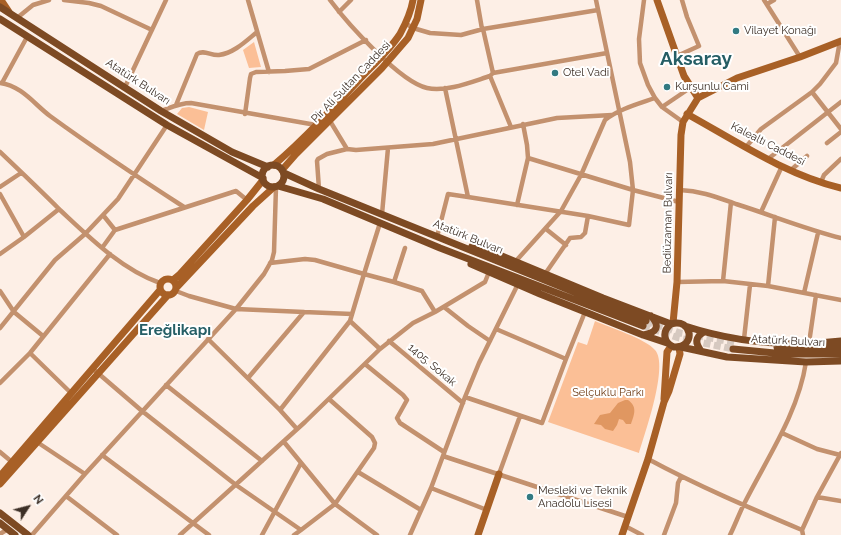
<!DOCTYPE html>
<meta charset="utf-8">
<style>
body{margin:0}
#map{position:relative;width:841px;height:535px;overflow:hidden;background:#fdefe6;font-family:Raleway,sans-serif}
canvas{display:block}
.north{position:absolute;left:8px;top:487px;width:40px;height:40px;-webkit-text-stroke:3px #fff;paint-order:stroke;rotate:54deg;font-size:11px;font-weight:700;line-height:16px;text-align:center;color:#3c2f26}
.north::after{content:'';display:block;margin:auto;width:14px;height:18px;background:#3c2f26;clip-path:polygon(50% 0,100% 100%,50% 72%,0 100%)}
</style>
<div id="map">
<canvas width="841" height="535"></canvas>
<div class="north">N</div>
</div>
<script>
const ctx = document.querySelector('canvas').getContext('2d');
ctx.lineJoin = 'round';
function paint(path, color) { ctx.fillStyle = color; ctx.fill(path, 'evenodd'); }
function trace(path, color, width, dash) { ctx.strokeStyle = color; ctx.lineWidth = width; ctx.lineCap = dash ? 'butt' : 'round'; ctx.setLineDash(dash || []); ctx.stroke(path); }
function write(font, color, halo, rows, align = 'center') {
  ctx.font = font + ' Raleway,sans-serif'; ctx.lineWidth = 4; ctx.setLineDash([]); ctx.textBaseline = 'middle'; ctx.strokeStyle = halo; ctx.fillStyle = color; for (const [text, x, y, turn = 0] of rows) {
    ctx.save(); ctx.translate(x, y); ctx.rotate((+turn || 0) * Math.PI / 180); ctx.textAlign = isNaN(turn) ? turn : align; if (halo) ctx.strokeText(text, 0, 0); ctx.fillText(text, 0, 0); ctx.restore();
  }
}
paint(new Path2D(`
 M254,42L261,67L249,68L243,50Z
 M189,107L208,112L204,130L177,114L182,108Z
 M595,321C609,327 646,339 655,350C669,365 645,433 639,453L548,422L578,342L587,345Z`), '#fbbf96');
paint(new Path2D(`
 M625,400H628C638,407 634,415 631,424H626L623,420L619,419L617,425L613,431L605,429L601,425L594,424L600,415L610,413L618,403Z`), '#e09761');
trace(new Path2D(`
 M646,321L680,333L735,342
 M643,326L679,338L733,349`), '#d6c9c0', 7, [7, 3.5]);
trace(new Path2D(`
 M64,0L89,3L101,6L152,30
 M248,0L269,72
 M330,0C347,23 400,82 427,88C447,92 471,82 490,76L493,73L607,53
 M477,0L482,29
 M644,0L639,39L640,63L648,85L655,98L662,107L683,122
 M764,0L800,57
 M767,4L774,0
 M339,12L351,0
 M17,18L33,5L49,0
 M405,23L413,28L430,33L461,35L483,29L598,10
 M483,29L493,73
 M677,56L699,46L687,17L682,0
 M490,76L511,127
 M0,83C22,86 34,104 50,116C94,148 139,178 184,207
 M2,83L27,37
 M125,87L166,0
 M445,88L468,197L588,216L629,225L633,190L630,162L596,0
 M812,92L841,129
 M176,105L197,54C204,49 211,56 219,55C234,53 246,41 257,32
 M662,107L690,88
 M161,111C172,107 180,103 191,103L316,125
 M245,114L250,78L251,74L256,72L285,71L309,69L366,40
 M330,121L347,149L356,150L433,144L557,118L612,115
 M827,143L841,132
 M746,147L761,129L812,92L820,84L836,63L840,41
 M0,152C20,171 40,190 60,210C89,237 122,270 160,283
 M528,158L633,190L679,202
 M768,159L841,102
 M791,170L807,156
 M821,182L824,175L841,159
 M0,187L21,173
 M319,189L317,161L318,159L327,154L347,149
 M680,190C701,191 716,197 736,204C771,215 805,229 841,238
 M0,194L24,237
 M517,205L528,158L527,145L523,124
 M761,212L782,166
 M382,214L388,148
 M103,215L115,230
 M380,223L364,274L394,282
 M546,229L566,245
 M437,237L448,194L468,197
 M102,248L115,230L236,191L247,200
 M405,248L394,282L422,291L435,312
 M0,254L24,237L59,209
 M515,262L561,211L581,175L605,120C619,109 638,104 655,98
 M270,263L305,259L315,260L364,274L350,321L280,410
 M545,274L570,238L581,237L585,233L588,216
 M723,281L731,202
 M677,282L723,281L768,286L841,300
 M768,286L775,217
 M0,291L14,312L43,336
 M176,291L189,296L236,309L304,312
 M804,293L818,233
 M444,307L468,326L490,341
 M350,321L380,349
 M0,328L55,260L85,234L118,199L167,125
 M496,329L566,359L585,312
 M208,339L280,410L297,429
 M744,339L750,285
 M389,341L463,403
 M809,343L816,295
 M30,353L71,393
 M365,364L403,395L407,400L397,418L400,423L444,452
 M92,368L142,411L236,485L301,530L335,504L374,448L375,443L372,437L329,399
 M248,378L304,312L352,314
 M0,383L30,353L110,254
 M166,385L262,461
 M465,397L542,423L566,359
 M782,433L817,449L840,455
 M37,442L85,474
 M284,442L335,504L377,535
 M0,452L12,462
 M102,455L209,535
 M443,456L628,517
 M648,459C698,486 750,508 802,530
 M358,472L421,510
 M499,474L520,416
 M431,488L487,510
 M66,496L117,535
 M817,497L841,501
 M625,526L642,535
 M0,534L8,529
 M32,535L85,474L236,309L264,274L272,260L274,252L276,187
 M180,535L305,422L380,349L413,323L435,312L485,282L489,272
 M262,535L301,463
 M294,535L301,530
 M410,535L431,488L465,397L479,363L518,284
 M664,535L676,503L678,483L681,477
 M730,535C735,525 739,514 744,504C767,458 798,414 806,362
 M803,535L802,530L817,497L841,453`), '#c3916e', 4.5);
trace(new Path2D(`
 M1,0L9,12
 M657,0L684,76L698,98L683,122L681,135L677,282L673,323
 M698,98L737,78L800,57L841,41
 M687,114C736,141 786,175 841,188
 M274,165C304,139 331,110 358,81C372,66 389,51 400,34C406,23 411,12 413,0
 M282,170L296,154L382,68L408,38L417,19L421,0
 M160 287a8 8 0 1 1 16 0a8 8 0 1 1-16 0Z
 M173,280L179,275L247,200L263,180
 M176,288L253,206L274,187
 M664,399L667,352L671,346
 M0,476L160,290
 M0,484L168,295
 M478,535L499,474
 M622,535L648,459L664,402L669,391L680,354L679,347`), '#a86026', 7);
trace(new Path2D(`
 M0,7L161,111L206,137L232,152L268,167
 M0,19L167,125L263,178
 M262 176a11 11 0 1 1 22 0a11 11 0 1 1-22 0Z
 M284,173L319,189L646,321
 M278,186L323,199L440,248L643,326
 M472,246L485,249L603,298L671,324C692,317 697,348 674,347C664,343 661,332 671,324
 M471,264L540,294L643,335L667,343
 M685,326C734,342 789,347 841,341
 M643,335C656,333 661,327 651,316
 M681,347L727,357L806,362L841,361
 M777,347L802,349L841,347
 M733,349L785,354H841
 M701,351C695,343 695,337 704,332
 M0,513L28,535
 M0,523L15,535`), '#7d4a23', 7);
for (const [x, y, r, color] of [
 [736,31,4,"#327a82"],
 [555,73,4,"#327a82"],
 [667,87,4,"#327a82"],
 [530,497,4,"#327a82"]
]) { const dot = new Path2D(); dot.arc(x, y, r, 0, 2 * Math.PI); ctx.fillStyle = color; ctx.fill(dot); trace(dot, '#fff', 1.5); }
write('11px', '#3c2f26', '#fff', [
 ["Vilayet Konağı",744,31],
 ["Otel Vadi",563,73],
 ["Kurşunlu Cami",675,87],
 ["Mesleki ve Teknik",538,491],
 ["Anadolu Lisesi",538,504]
], 'left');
write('11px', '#3c2f26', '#fff', [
 ["Atatürk Bulvarı",138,82,33],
 ["Pir Ali Sultan Caddesi",351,82,-46],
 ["Kalealtı Caddesi",768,144,27],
 ["Bediüzaman Bulvarı",668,223,-89],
 ["Atatürk Bulvarı",468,237,22],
 ["Atatürk Bulvarı",788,341,3],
 ["1405. Sokak",432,365,40]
]);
write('11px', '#74421c', '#fff', [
 ["Selçuklu Parkı",608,393]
]);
write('bold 15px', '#255e65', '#fff', [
 ["Ereğlikapı",175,330]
]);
write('bold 19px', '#255e65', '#fff', [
 ["Aksaray",696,59]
]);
</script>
